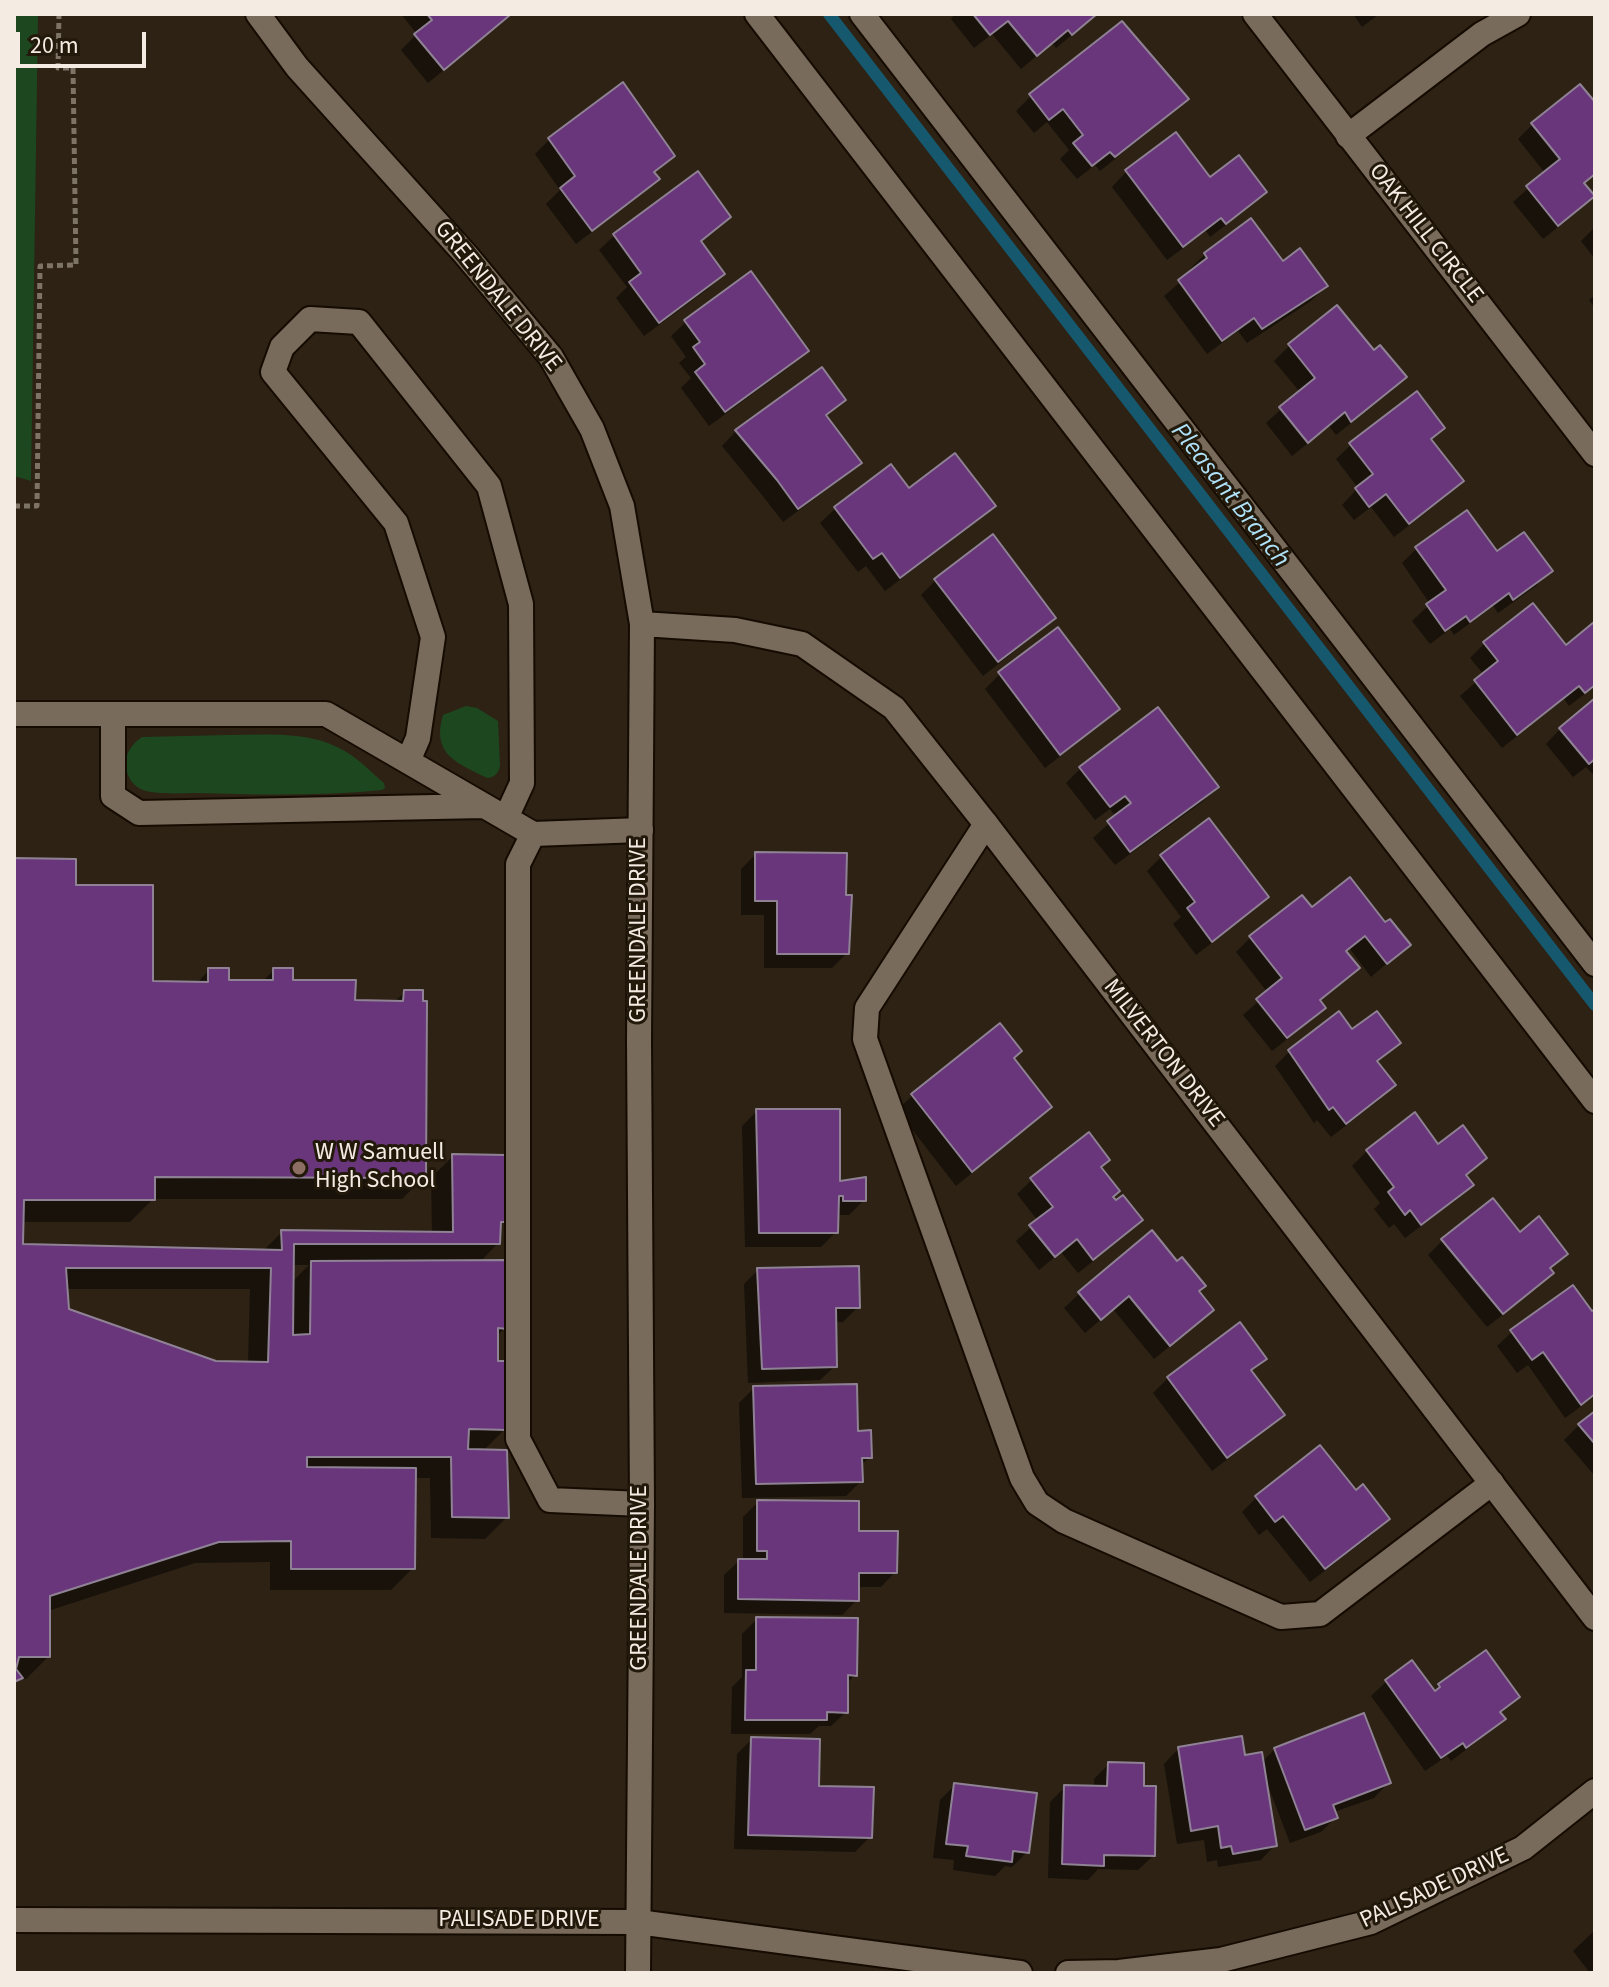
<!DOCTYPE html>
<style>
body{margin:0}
#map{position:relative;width:1609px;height:1987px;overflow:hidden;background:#2d2214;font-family:"Source Sans 3",sans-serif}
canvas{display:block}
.frame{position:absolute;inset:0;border:16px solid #f4ece3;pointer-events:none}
.scale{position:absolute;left:16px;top:32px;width:130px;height:36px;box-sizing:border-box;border:4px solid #f4ece3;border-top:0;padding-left:10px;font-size:24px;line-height:28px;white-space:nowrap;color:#f4ece3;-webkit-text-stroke:6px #23190b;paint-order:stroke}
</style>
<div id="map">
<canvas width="1609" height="1987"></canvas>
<div class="frame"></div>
<div class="scale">20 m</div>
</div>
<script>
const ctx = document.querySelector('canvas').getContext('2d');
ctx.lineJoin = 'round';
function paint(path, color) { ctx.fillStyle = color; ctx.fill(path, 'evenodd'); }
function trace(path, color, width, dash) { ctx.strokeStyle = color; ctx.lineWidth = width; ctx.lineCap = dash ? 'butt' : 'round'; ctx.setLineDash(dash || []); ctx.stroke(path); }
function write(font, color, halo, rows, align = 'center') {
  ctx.font = font + ' "Source Sans 3",sans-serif'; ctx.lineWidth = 6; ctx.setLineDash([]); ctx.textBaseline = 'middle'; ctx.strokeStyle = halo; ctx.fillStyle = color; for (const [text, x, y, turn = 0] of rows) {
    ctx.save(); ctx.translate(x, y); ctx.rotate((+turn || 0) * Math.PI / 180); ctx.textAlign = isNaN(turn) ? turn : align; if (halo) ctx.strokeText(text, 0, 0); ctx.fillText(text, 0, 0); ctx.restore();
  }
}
paint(new Path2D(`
 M14,14H38L31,481L14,476Z
 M466,706L477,708L498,721L500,766C498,773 496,777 487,778C458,763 431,755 443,715Z
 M229,735C270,735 315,730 351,755C363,763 373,774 384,783L385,788L382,790C322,796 259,795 198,793C183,793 158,795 143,790C134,787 127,777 126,767C124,754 132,744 142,737Z`), '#1d481f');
paint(new Path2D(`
 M401,14H507L508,15L493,29L428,83L401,50L417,34Z
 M955,14H1098L1056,48L1052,43L1021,69L992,34L974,48L951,19Z
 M1353,14H1379L1362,27Z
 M1031,96L1186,99L1172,113L1100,171L1095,165L1077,179L1060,159L1069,150L1047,122L1034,133L1016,111Z
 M1595,105V174L1583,184L1592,196L1578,211L1543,239L1513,202L1545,173L1518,139L1532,125Z
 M1175,134L1210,180L1264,192L1250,206L1210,237L1206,231L1167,260L1112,187L1126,172Z
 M549,140L672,156L653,174L657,179L643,193L576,244L546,204L560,190L535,154Z
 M697,174L729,217L700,243L723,274L708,289L644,336L616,298L627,287L599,250L614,236Z
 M1595,227V259L1581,241Z
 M1205,254L1282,264L1326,286L1311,301L1247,343L1238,331L1207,354L1164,296L1192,272L1190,269Z
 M1595,295V308L1589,300Z
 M1337,308L1373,353L1404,377L1390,392L1336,435L1329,426L1292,456L1266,423L1300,392L1274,361L1289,346Z
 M686,322L806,351L792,365L709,426L681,388L691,378L679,363L686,357L671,336Z
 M843,400L826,417L859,462L844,477L783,522L762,495L722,446L736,431Z
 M1429,441L1461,481L1447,496L1394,537L1371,507L1354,520L1342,505L1358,488L1336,459L1351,445Z
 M890,467L908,490L993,505L979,520L885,591L866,566L858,572L820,523L835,509Z
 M1466,513L1497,554L1550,571L1536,586L1498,613L1493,606L1454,635L1450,629L1430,644L1412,621L1430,604L1402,563L1416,549Z
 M936,580L1053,618L1039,632L983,676L921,595Z
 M1595,626V686L1569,706L1564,699L1502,748L1460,696L1484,675L1470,658L1485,643L1565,647Z
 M1000,674L1117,709L1103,723L1045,768L985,689Z
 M1595,701V776L1586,767L1573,777L1546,744L1560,729Z
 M1080,769L1217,787L1202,802L1115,865L1093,838L1116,817L1110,809L1095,820L1066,783Z
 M756,854L847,953L832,968H764V915H741V869Z
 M1161,857L1266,897L1252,912L1196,955L1173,924L1181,917L1147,871Z
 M14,860L74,887L151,983L196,984L209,970L227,982H262L274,970L291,982L353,1002H394L405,992L424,1177L402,1199H153L130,1222H21V1246L263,1251L282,1232L432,1234L431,1178L453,1156L504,1221L499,1227L498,1243L480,1262L505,1328L496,1337V1363L505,1429L483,1451L507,1517L485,1539L431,1538L430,1478H414L413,1568L391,1590H270V1562L195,1563L48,1611V1657L26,1679H19L14,1684ZM292,1265H309L291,1283ZM65,1289H250L248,1363H215L67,1310Z
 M1312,910L1408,945L1371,977L1350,949L1345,953L1357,968L1342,983L1319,1002L1323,1008L1309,1022L1272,1051L1243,1015L1268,993L1236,952L1250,938Z
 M1000,1026L1012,1059L1050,1107L1035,1122L956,1186L897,1110L912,1096Z
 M1352,1032L1398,1043L1376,1063L1393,1085L1379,1100L1331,1137L1317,1120L1314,1123L1275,1066L1290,1051Z
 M757,1111L838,1183L864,1200L849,1215H836V1232L821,1247H745L742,1126Z
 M1438,1147L1485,1158L1465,1177L1471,1185L1456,1200L1405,1238L1394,1224L1389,1228L1374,1209L1380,1203L1352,1166L1367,1151Z
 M1099,1168L1111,1198L1140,1220L1126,1235L1078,1273L1061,1252L1039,1270L1016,1241L1038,1221L1017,1194L1032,1180Z
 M1493,1201L1519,1235L1565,1254L1549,1270L1551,1273L1537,1288L1487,1327L1428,1255L1442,1241Z
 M1152,1233L1212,1310L1197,1324L1154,1359L1113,1309L1085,1333L1064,1308L1079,1294Z
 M758,1270L858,1307L843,1322H834L835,1366L820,1380L748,1383L744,1284Z
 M1595,1311V1396L1565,1418L1528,1365L1517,1373L1497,1346L1512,1332L1592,1313Z
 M1264,1358L1250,1372L1282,1414L1267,1429L1212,1471L1153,1393L1168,1378Z
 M754,1388L856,1433L870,1457L860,1466L861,1481L846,1496L742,1498L739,1403Z
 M1595,1413V1476L1564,1440L1579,1425Z
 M1355,1493L1387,1519L1373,1534L1310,1582L1267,1529L1259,1535L1242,1512L1256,1498Z
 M758,1502L857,1533L895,1572L881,1587H857V1600L842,1615L724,1613V1575L739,1561H743V1517Z
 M757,1619L855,1675L846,1684V1712L831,1726H819L810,1734H731L732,1687L742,1677V1634Z
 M1412,1663L1433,1692L1439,1685L1518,1697L1500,1714L1503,1719L1488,1733L1451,1761L1447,1756L1425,1771L1371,1696L1386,1682Z
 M752,1739L817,1788L870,1837L855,1852L734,1849L737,1754Z
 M1178,1749L1243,1757L1262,1762L1275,1749L1388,1783L1374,1798L1334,1812L1336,1817L1321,1832L1290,1843L1267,1783L1265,1784L1275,1845L1261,1860L1218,1867L1217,1860L1207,1862L1204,1840L1177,1844L1164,1764Z
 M1109,1764L1142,1788L1153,1856L1138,1870L1098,1869L1088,1880L1048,1878L1050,1802L1065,1787H1094V1779Z
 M955,1785L1027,1852L1012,1867L1005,1866L995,1876L953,1870L954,1860L933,1858L940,1800Z
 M1595,1930V1973H1590L1573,1951Z`), '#0007');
trace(new Path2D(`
 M829,14L1595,1005`), '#16586e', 12);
const building = new Path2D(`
 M427,14H510V15L444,70L414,34L432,20Z
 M973,14H1097L1072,35L1068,30L1037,56L1008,21L990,35Z
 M1122,21L1189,99L1115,157L1110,152L1092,166L1073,143L1083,135L1063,109L1049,120L1029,94Z
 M623,82L675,156L654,172L660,179L592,231L560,188L575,176L548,138Z
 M1580,84L1595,102V174L1584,183L1595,196L1558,226L1526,186L1560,159L1531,123Z
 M1176,132L1210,177L1239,155L1267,192L1226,224L1221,218L1183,247L1125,170Z
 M698,171L731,217L701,241L725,274L659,323L629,282L641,273L613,234Z
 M1251,218L1283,261L1300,248L1328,286L1262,329L1254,318L1222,341L1178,280L1207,258L1204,253Z
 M751,271L809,351L725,412L695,372L705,364L693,347L700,342L684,320Z
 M1337,305L1374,350L1380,345L1407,377L1351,422L1345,412L1308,443L1279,407L1315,378L1288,344Z
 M822,367L846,400L826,415L862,463L798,509L777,480L735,430Z
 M1417,391L1445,428L1431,439L1464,481L1409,524L1386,494L1369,507L1355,488L1373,474L1349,443Z
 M955,453L996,506L900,578L882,553L873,559L834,507L891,464L909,488Z
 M1467,510L1497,551L1524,532L1553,571L1513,600L1509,593L1470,622L1466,616L1445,631L1426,604L1446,590L1415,547Z
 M993,534L1056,618L998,662L934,579Z
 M1533,603L1566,645L1594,622L1595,623V685L1585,693L1579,686L1517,735L1474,680L1498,661L1483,642Z
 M1058,627L1120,709L1060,755L998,672Z
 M1595,698V759L1589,764L1559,728Z
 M1158,707L1219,787L1130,852L1107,821L1131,803L1125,796L1110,807L1079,767Z
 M1209,818L1269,897L1212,942L1187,908L1195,902L1160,855Z
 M755,852L847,853L846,895H852L849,954H777V901H755Z
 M14,858L76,859V885H153V981L208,982V968H229V980H273V968H293V980H356L355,1000L403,1001L404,990H423V1001H427L426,1178L155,1177V1200H24L23,1244L282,1250L281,1230L453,1232L452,1154L507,1155L506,1222H501L500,1244H294L293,1335L310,1334L311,1261L507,1260V1329L498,1328V1361H507V1430L469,1429L468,1449L507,1450L509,1518L452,1517L451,1457H307V1467L416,1468L415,1569H291V1541L219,1542L50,1596V1657H19L16,1669L23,1678L14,1682ZM66,1268H271L268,1362L216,1361L69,1309Z
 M1350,877L1385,922L1390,919L1411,945L1387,964L1365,936L1346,951L1360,968L1320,1000L1326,1008L1287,1038L1256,999L1282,978L1249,936L1302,895L1312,907Z
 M1339,1011L1352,1029L1377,1011L1401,1043L1377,1061L1396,1085L1346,1124L1333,1107L1329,1110L1288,1050Z
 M1000,1023L1022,1051L1014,1058L1052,1107L972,1172L911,1094Z
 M756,1109H840V1181L866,1177V1201H843V1196H839L838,1233H759Z
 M1415,1112L1438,1144L1463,1125L1487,1158L1466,1175L1474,1185L1421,1225L1410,1210L1405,1215L1388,1192L1394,1187L1366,1150Z
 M1089,1132L1110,1160L1101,1167L1120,1191L1113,1197L1116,1200L1123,1195L1143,1220L1093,1260L1077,1239L1055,1257L1029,1225L1053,1207L1030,1178Z
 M1493,1198L1520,1232L1539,1216L1568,1254L1550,1268L1554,1273L1503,1314L1441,1239Z
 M1152,1230L1177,1261L1182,1257L1206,1286L1199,1291L1214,1310L1170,1346L1129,1296L1101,1320L1078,1292Z
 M859,1266L860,1308H836L837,1367L762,1369L757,1268Z
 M1573,1285L1592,1311L1595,1309V1394L1581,1405L1543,1352L1532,1360L1510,1330Z
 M1240,1322L1267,1359L1251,1370L1285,1415L1227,1458L1167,1377Z
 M857,1384L858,1431L871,1430L872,1458H862L863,1482L756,1484L753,1386Z
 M1595,1411V1444L1578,1424Z
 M1320,1445L1356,1490L1363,1484L1390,1519L1325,1569L1283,1516L1275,1522L1255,1496Z
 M757,1500L859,1501V1531H898L897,1573H859V1601L738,1599V1559H767V1551H757Z
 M756,1617L858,1618L857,1676L848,1675V1713L827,1712V1720H745L746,1670H756Z
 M1486,1650L1520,1697L1500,1712L1506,1719L1466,1748L1463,1743L1441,1758L1385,1680L1412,1660L1435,1691L1440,1687L1438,1684Z
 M1364,1713L1391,1783L1333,1805L1338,1818L1305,1830L1274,1748Z
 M1242,1736L1245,1755L1262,1752L1277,1846L1233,1854L1231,1846L1221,1848L1218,1826L1191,1831L1178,1747Z
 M751,1737L820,1739L819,1786L874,1787L872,1838L748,1835Z
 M1108,1762L1144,1763V1786H1156L1155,1856L1104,1855V1866L1062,1864L1064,1785L1107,1786Z
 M954,1783L1037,1793L1029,1853L1013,1851L1012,1862L966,1856L968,1846L946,1844Z`);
paint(building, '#69367b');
trace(building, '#8f8294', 2);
const lane = new Path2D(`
 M757,14L1595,1101
 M862,14L1595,964
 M14,714H326L533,834L641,830
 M113,715V796L139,813L484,806
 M408,761L418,738L433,637L396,523L273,372L282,347L310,319L359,322L489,486L521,604L522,783L506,818
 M986,824L867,1008L865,1039L1022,1478L1037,1503L1064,1521L1281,1617L1320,1614L1492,1483
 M533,834L518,864V1439L550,1500L642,1504`);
const street = new Path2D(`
 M258,14L297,67L466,255L551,357L592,429L622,506L642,624L639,1040L642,1504L638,1973
 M1255,14L1595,454
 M1348,136L1482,34L1518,14
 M642,624L735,630L802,644L894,708L986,824L1595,1618
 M14,1920L638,1922L1020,1973
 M1068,1973L1119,1972L1221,1960L1371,1922L1523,1848L1595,1791`);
trace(lane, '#150b01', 28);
trace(street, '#150b01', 28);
trace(new Path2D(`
 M14,506H37L40,266L76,265L73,68H58L59,14`), '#7d7367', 5, [6, 4]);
trace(lane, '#786b5b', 24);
trace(street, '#786b5b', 24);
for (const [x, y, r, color] of [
 [299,1168,8,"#8d6e63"]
]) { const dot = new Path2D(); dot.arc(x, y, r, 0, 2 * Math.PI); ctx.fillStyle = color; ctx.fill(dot); trace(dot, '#23190b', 3); }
write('24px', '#f4ece3', '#23190b', [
 ["OAK HILL CIRCLE",1425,234,52],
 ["GREENDALE DRIVE",497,297,51],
 ["GREENDALE DRIVE",640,930,-90],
 ["MILVERTON DRIVE",1163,1054,52],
 ["GREENDALE DRIVE",641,1578,-90],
 ["PALISADE DRIVE",1435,1889,-25],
 ["PALISADE DRIVE",519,1921]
]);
write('24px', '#f4ece3', '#23190b', [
 ["W W Samuell",315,1154],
 ["High School",315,1182]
], 'left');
write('italic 26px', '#afe2f8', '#23190b', [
 ["Pleasant Branch",1229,496,52]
]);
</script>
